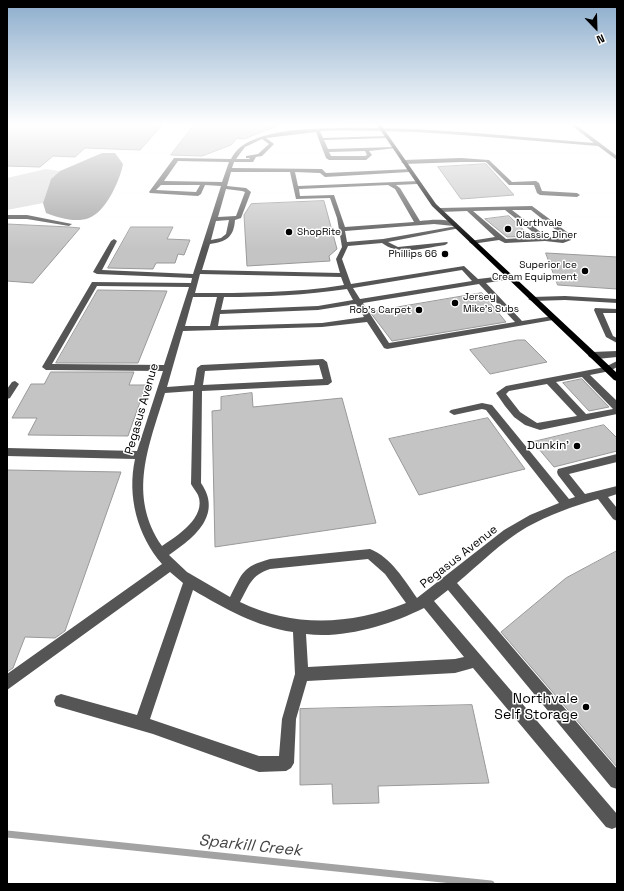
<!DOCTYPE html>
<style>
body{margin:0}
#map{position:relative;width:624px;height:891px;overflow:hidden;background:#fff;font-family:"Space Grotesk",sans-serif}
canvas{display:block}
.frame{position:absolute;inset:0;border:8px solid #000;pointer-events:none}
.north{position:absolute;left:576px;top:8px;width:40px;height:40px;-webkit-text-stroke:3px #fff;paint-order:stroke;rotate:157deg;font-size:11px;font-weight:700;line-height:16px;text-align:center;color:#000}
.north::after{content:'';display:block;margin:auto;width:14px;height:18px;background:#000;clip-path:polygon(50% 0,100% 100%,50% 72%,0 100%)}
</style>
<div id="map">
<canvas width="624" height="891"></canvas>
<div class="frame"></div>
<div class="north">N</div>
</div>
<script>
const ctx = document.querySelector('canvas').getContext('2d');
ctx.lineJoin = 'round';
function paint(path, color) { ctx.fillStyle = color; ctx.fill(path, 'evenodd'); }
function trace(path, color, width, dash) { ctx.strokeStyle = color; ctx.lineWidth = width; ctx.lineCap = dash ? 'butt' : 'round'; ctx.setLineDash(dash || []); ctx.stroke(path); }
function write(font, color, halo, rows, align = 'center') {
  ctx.font = font + ' "Space Grotesk",sans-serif'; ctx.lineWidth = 3; ctx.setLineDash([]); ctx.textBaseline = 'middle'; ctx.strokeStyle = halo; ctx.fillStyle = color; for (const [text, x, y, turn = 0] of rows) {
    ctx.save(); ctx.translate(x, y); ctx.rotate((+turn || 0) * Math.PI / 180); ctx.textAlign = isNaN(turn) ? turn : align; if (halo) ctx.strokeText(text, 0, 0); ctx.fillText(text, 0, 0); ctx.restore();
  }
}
paint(new Path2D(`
 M46,169L60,171L51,179L43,203L7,210V178Z`), '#dcdcdc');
paint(new Path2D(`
 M102,153H115L123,164C120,180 106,212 89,218C77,223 58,218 46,213L43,203L51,179L60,171Z`), '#a3a3a3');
trace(new Path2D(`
 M7,834L491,884`), '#a3a3a3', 7);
const building = new Path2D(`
 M7,125H162L140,150L85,148L75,157L53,156L40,167L7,166Z
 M194,125H279L244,139L237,138L231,145L202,156L171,155Z
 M486,164L514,195L461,199L438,167Z
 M324,201L337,249L329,256L330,261L247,266L244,215L251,204Z
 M509,216L530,236L507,237L485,219Z
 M7,224L69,227L80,228L33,283L7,281Z
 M131,227H173L167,239L190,240L184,255L178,254L175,263H156L153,269L108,268Z
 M546,253L617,257V289L558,285Z
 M98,290L167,291L138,363H56Z
 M482,293L506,322L392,341L370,312Z
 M518,340H525L547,362L490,374L470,350Z
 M51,372H134L129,385H146L128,436L28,435L37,418H12L31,384H44Z
 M582,379L609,407L589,411L563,383Z
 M252,393L253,407L342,398L376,523L215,547L212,411L221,410V397Z
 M488,418L525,469L419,495L389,439Z
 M604,425L617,438V451L554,467L533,442Z
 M7,470L121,472L65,631L55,638L25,637L13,668L7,672Z
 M617,551V767L501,632L566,578Z
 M472,705L489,783L378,786L379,803L333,804L332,784L300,785V709Z`);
paint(building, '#c4c4c4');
trace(building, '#999', 1);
paint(new Path2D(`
 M571,125H576L617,156V160L598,146C506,139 414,128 320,131L323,138L387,136L389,137L387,138L324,140L328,149L394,147L396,148L369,151L372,155L366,160H329L326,158L316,132L266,138L274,144L262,156L256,157L253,162H234L232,168L322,169L326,173L411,169V171L409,172L325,177L320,173L295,172L298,186L419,181V183L417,184L396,185L400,188L420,221C431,220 448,218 457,224L454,226L434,224L345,231L347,242L383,239L457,226L460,228L388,242L398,247L447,242L448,243L445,245C424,248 399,256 382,243L348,246L342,259L351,284L464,266L478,279L512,275V279L486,283L522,321L553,316L557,318L553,320L387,349L384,348L367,322L322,327L183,331L167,387L194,385L197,368L201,365L323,359L327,362L332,382L328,385L202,391L201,483C223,515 194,538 169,555L187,572L230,597C243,572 242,567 270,559L370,549C391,557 405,581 417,598L504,530L530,515L559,503L486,410L482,409L454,415L449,412L451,410L482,403L492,405L569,499L575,497L558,475L557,472L558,469L617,454V462L569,474L585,494L617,486V494L608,497L617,508V521L613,519L598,499C573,506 549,515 527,527C501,542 480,564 457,583L617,769V789L611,787L448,590L434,601L617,814V827L612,829L606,827L473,668L455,673L307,681L296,719L294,763L291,768L286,771L259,772L153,734L56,706L54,701L56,696L61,694L137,715L183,583L170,572L7,690V674L162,564C137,535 127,496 135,459L7,456V448L137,451L163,371L46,370L42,367L92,282L191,283L192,278L97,274L93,272L111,241L114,239L117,241L102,270L193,274L221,186L205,185L201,194L198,196L150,193L149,192L174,158L231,159C236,149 243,144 253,140C278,129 309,129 337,128C423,126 508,136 594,143ZM262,139L269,144L258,154L246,156V158H250L249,159H236L245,147ZM365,151L367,155L365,156H331L329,152ZM178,161L229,162L222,182L164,181ZM231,172H290L296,199L330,198L337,218L342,247L336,259L340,273L202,270L210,244C226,242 234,237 235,220L241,218L251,192L246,188L227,186ZM161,185H200L196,192L156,190ZM388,185L395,189L414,222L345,227L334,195L300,196L299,189ZM226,189L242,191L245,192L236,216L218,217ZM229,220L226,234L221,238L211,240L216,221ZM462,270L472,281L360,299L353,288ZM200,274L341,277L344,285C295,293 245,293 195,293ZM479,284L515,322L389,343L363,303ZM97,286L189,287L164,365L52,364ZM347,289L353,300L318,306L221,310L224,297C265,297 306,295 347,289ZM193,297H217L210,326H185ZM356,304L364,317L322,323L218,326L220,314L318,310ZM319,365L323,379L203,385L205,371ZM193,391L191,484C193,488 196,491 198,495C207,517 177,536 162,546C127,495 149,446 165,393ZM368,559L385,574L406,603C351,625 294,628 240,602C249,586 251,575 270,569ZM193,590C224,608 257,627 293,632L295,674L282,719L279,756H259L150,719ZM424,608L464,657L455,659L308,667L306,634C344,639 390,625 424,608Z
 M461,158L489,160L512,182L536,181L539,183L542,191L577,193L580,195L577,197L540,195L537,193L534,185H509L486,162H461L404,164L401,162L404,160Z
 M532,206L571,235V240L563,243L545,241L505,243L499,240L472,244L469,242L470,241L495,237L467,211L440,212L437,210L440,208ZM505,210L539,237L506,239L473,211ZM512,210H531L566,238L547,237Z
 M7,215H27L72,224L69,226L27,219H7Z
 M565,296L617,299V303L565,300L532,301L528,299L532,297Z
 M595,308L617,309V313H603L613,336L617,338V343L606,337L594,310Z
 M617,351V357L597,359L589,357L588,355L592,352Z
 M617,361V367L610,371L590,375L617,401V414L540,430L525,425L514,417L505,406L496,393L506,386L605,367ZM582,377L613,409L586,414L556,382ZM547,384L577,416L537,423L520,412L506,394L509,391Z
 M15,381L19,384L10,398L7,399V389L12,382Z`), '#555');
paint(new Path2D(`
 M377,125H381L436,204L617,373V381L614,380L432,206Z`), '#000');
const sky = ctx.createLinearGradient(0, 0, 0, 249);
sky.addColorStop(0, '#8cadcc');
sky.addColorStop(0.5, '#fff');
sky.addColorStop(1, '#ffffff00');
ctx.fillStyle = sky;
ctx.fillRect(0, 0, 624, 249);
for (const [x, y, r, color] of [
 [508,229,4,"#000"],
 [289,232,4,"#000"],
 [445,254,4,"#000"],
 [585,271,4,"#000"],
 [455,303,4,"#000"],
 [419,310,4,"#000"],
 [577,446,4,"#000"],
 [586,707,4,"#000"]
]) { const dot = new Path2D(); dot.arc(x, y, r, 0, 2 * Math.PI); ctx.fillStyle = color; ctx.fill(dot); trace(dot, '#fff', 1.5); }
write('10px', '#000', '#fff', [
 ["Northvale",516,223],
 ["Classic Diner",516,235],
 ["ShopRite",297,232],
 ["Phillips 66",437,254,"right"],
 ["Superior Ice",577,265,"right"],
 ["Cream Equipment",577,277,"right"],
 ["Jersey",463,297],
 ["Mike's Subs",463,309],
 ["Rob's Carpet",411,310,"right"]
], 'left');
write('12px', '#000', '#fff', [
 ["Pegasus Avenue",142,409,-74],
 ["Pegasus Avenue",459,557,-38]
]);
write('12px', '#000', '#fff', [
 ["Dunkin'",569,446]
], 'right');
write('14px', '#000', '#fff', [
 ["Northvale",578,699],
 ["Self Storage",578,715]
], 'right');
write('italic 16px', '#444', '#fff', [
 ["Sparkill Creek",250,846,6]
]);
</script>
